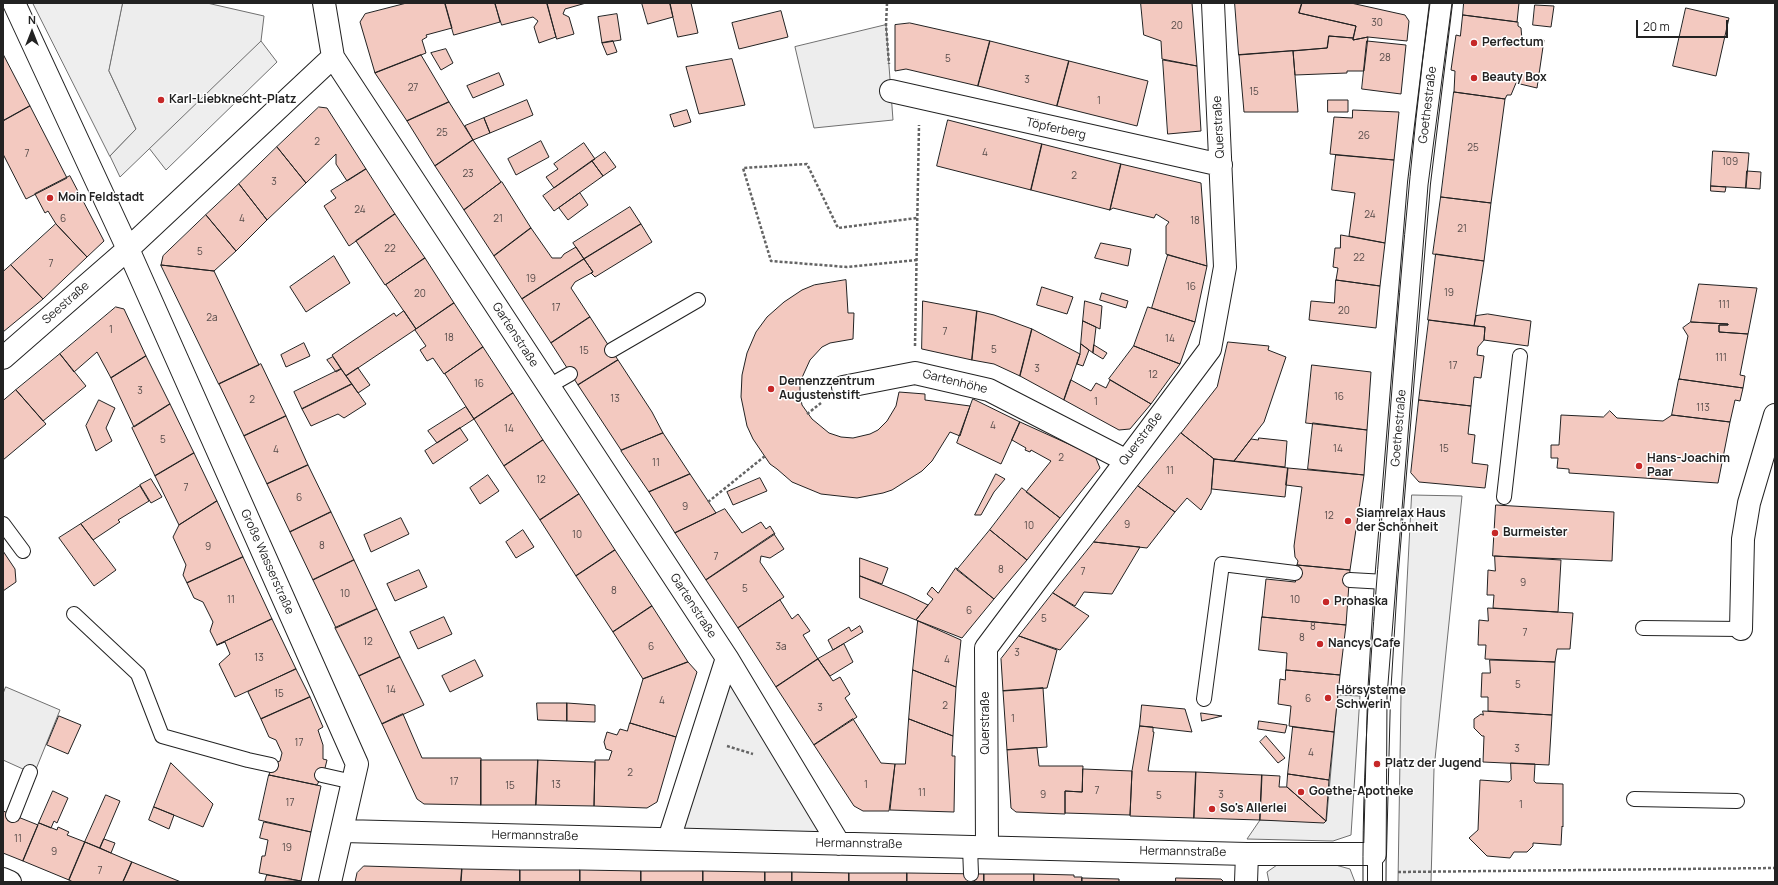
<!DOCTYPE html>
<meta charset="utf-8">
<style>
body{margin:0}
#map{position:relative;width:1778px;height:885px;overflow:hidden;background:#fff;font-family:Manrope,sans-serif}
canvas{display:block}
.frame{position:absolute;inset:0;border:4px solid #222;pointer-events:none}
.north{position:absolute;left:12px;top:12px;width:40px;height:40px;-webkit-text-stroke:3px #fff;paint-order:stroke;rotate:0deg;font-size:11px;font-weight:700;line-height:16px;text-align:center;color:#222}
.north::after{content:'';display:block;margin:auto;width:14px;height:18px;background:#222;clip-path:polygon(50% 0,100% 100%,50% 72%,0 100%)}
.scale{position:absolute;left:1636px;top:20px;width:92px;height:18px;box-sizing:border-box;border:2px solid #222;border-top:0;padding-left:5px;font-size:12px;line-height:14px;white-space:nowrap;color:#222;-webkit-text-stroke:3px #fff;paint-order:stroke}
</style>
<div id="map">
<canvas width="1778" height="885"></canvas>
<div class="frame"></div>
<div class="north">N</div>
<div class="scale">20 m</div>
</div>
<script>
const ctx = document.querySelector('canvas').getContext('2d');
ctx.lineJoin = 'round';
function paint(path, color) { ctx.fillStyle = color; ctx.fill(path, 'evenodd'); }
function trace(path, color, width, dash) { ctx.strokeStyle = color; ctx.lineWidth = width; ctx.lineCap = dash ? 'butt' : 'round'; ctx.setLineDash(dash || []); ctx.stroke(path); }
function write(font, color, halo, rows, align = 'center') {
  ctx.font = font + ' Manrope,sans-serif'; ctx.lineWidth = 3; ctx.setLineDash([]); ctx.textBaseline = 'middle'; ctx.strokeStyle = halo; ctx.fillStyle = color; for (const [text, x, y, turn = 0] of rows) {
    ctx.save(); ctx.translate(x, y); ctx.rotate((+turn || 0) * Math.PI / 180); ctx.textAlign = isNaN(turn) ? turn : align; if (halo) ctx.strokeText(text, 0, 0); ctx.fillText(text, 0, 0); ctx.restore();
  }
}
const green = new Path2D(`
 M33,3H123L109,71L136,129L110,156Z
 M261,41L277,62L166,170L149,148Z
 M727,658L839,844L669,839Z`);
paint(green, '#eee');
trace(green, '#6f6f6f', 1);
const parking = new Path2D(`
 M123,3H207L264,16L261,41L120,177L110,156L136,129L109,71Z
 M886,25L893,120L814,128L795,47Z
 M1412,495L1462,496L1434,769L1431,882H1398L1401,697Z
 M6,687L60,710L34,774L3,760V694Z
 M1338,695L1360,696L1351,835L1333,841L1247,839L1260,820L1326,821Z
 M1332,864L1350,869L1355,882H1269L1267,872L1277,865Z`);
paint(parking, '#ededed');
trace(parking, '#6f6f6f', 1);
const building = new Path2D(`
 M407,3H445L452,28L426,35L427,37L422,40L426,53L375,73L360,22L365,14Z
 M445,3H495L500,22L454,35Z
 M495,3H547L556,37L539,43L534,27L538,21L533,17L502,25Z
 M547,3H586L565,9L563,14L569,17L574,34L557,39Z
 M642,3H670L673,17L648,24Z
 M670,3H691L698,33L678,37Z
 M1141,3H1192L1197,66L1162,59L1161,41L1144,35Z
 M1235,3H1302L1299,13L1356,26L1353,38L1329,36L1327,48L1239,55Z
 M1302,3H1351L1405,15L1409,21L1407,41L1368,37L1353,40L1356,26L1299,13Z
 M1464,3H1519L1517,22L1463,15Z
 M1535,5L1554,6L1551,27L1533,25Z
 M1686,8L1729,18L1716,76L1673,66Z
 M781,11L788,37L739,49L732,23Z
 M617,14L621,40L602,43L598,17Z
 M1463,15L1518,22V26L1521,28L1522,40H1544L1537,88L1516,83L1511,95H1507L1505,99L1454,92L1455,71L1451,70L1456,35L1460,36Z
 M910,23L990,41L978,86L906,69L895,71V25Z
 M1329,36L1353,38V40L1368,37L1364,71H1347V73L1295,75L1293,51L1327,48Z
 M613,41L617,52L607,55L602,43Z
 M990,41L1069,61L1057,106L978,86Z
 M1367,41L1406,45L1401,94L1362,89Z
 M446,49L453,63L441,70L431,53Z
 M1293,51L1298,112H1244L1239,55Z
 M3,54L30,106L3,121Z
 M421,55L449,102L407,121L375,73Z
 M732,59L745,105L699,114L686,67Z
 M1163,60L1197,66L1201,131L1168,134Z
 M1069,61L1148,81L1137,126L1057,106Z
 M499,73L504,85L473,98L467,86Z
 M1454,92L1505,99L1491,203L1441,197Z
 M527,100L533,115L490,133L484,118Z
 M1328,100H1348V112H1328Z
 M449,102L473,140L435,166L407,121Z
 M30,106L67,178L26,199L3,154V121Z
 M319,107L327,108L366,169L347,181L336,164V154L306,183L277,147Z
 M687,110L691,122L674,127L670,115Z
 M1353,110L1399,112L1394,160L1330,154L1334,117L1352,118Z
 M484,118L490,133L473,140L465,126Z
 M948,120L1042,144L1031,190L937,166Z
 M473,140L501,182L464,210L435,166Z
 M541,141L549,157L516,175L508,159Z
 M584,143L595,159L554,188L546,177L558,169L554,164Z
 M1042,144L1121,164L1110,210L1031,190Z
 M277,147L306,183L267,220L239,184Z
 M1713,151L1749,153L1746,188L1711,186Z
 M605,152L616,167L603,176L592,161Z
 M1336,155L1394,160L1385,243L1349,236L1355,193L1332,190Z
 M592,161L603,176L554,211L543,196Z
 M1121,164L1201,183L1207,266L1166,254V226L1169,222L1156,214L1154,218L1113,208L1110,210Z
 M366,169L395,214L349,246L324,206L336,198L331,191Z
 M1747,171L1761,172L1760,189L1746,188Z
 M70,176L104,241L87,257L56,224L48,211L45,213L35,194Z
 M502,182L531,228L494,256L464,210Z
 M239,184L267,220L236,251L206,215Z
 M1711,186L1726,187L1725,192L1711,191Z
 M580,193L588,205L568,220L559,208Z
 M1441,197L1491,203L1484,261L1433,254Z
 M630,207L641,224L584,259L573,243Z
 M395,214L425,258L385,285L356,241Z
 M206,215L236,251L214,271L161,265L163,256Z
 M56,224L87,257L43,299L11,265Z
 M641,224L652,242L595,277L591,273L593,272L584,259Z
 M531,228L552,258H561L564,254L576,247L584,259L522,299L494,256Z
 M1341,235L1385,243L1380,286L1336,280L1338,268L1333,267L1335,248H1340Z
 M1101,243L1131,249L1128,266L1095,258Z
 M1436,254L1484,261L1474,326L1428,320Z
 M1168,255L1207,266L1195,322L1152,308Z
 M334,256L350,283L306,312L290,287Z
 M425,258L454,303L416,329L386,285Z
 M584,259L593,272L575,282L571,288L590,317L551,343L522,299Z
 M11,265L43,299L3,332V272Z
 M161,265L214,271L259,365L219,384Z
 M846,280L848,313H854L853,339L830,343L822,347L810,360L800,382V394L802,405L812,419L829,433L841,437L853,438L870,434L878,430L887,421L896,406L899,392L925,394V400L970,406L960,436L950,432L932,461L922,471L892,490L883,493L857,498L821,494L792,482L777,469L770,464L753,439L747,426L741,397L742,375L747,353L756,332L767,317L784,302L802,290L814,285Z
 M1336,280L1380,286L1376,328L1309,320L1311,301L1334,303Z
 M1699,284L1757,288L1748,334L1719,332V325H1728V324L1691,322Z
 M1042,287L1073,297L1067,314L1037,305Z
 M1102,293L1128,301L1126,308L1100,300Z
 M923,301L977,311L972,360L922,349Z
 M1085,301L1102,306L1100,329L1083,321Z
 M454,303L483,347L444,374L433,358L427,361L420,350L426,346L415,330Z
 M116,307L124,309L146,356L111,378L97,352L74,372L60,354Z
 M1148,307L1195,322L1180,364L1134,346Z
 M404,311L416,329L346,376L332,355L394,313L396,316Z
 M977,311L994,315L1032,329L1020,376L994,364L972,360Z
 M1488,314L1531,321L1528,346L1484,340L1485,327L1474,326L1476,316Z
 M590,317L618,360L578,385L551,343Z
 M1429,320L1485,327L1484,340L1478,347L1477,355L1484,356L1481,378L1474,377L1471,406L1419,400Z
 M1083,321L1096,327L1093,353L1081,344Z
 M1691,322L1728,324V325H1719V332L1748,334L1740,375L1745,376L1743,388L1679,379L1688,336L1683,328Z
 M1032,329L1080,354L1064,400L1020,376Z
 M1228,342L1269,346L1268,350L1286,357L1264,422L1234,461L1214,459L1181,433L1217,387Z
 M304,343L310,356L286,367L281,355Z
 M1081,344L1089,350L1083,366L1077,364L1080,354Z
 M1094,345L1107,353L1103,359L1093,353Z
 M1134,346L1180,364L1151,404L1109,379Z
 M483,347L513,393L474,419L445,374Z
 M60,354L86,386L43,421L16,390Z
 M146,356L170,404L134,427L111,378Z
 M333,357L341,369L336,372L327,360Z
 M618,360L652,412L663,433L621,450L578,385Z
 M261,364L286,416L244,436L219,384Z
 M1312,365L1371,372L1367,430L1306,423Z
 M358,368L370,385L358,393L346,376Z
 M341,369L352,384L302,409L294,392Z
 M1679,379L1743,388L1740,401L1735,400L1730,422L1672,415Z
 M1071,380L1091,391L1096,383L1106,388L1110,380L1151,404L1130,429L1119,430L1064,400Z
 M352,384L366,404L344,418L338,414L311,426L302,409Z
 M16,390L46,424L3,460V401Z
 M513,393L543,440L504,466L474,419Z
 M973,399L1020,422L1001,464L957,443Z
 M99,400L115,408L106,428L112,441L96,451L86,426Z
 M1419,400L1471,406L1468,434L1475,435L1472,463L1488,465L1485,488L1419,482L1411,473Z
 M170,404L194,453L155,476L132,428Z
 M466,407L474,419L437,443L428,431Z
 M1610,411L1617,418L1663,421L1672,415L1730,422L1718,483L1569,473V469L1557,468L1558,458H1551V445H1559L1561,415L1603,417Z
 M286,416L308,465L267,484L244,436Z
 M1020,422L1095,456L1100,468L1060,518L1026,492L1051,461L1031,450L1030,452L1025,450L1026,448L1012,440Z
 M1313,423L1367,430L1364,475L1308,469Z
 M460,428L468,440L433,464L425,451Z
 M663,433L690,474L649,492L621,451Z
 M1181,433L1214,459L1211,493L1201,510L1187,498L1175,512L1138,486Z
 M1259,438L1287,441L1285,467L1234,461L1251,439L1258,440Z
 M543,440L579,494L540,520L504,466Z
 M194,453L217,501L179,525L155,476Z
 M1214,459L1288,468L1285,497L1212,489Z
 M308,465L331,512L290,532L267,484Z
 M1288,468L1364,475L1350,570L1297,565L1298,561L1295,557L1294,546L1302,487L1286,485Z
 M690,474L716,513L675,533L649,492Z
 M996,474L1005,479L994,492L981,515H975Z
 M488,475L499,491L480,504L470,488Z
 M760,478L767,491L733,505L727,492Z
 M151,479L162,497L151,503L140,485Z
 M140,486L149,501L118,520L120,522L93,540L81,524Z
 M1138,486L1175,512L1147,548L1094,542Z
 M1022,488L1060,518L1027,560L990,530Z
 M579,494L615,550L576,576L540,520Z
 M217,501L243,557L187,583L183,575L186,565L173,537L179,525Z
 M1496,505L1614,512L1612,561L1493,556Z
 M725,509L742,533L761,522L766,529L770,526L775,534L706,580L675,533Z
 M331,512L354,560L313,580L290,532Z
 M401,518L409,534L371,552L364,535Z
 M81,524L116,570L94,586L59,538Z
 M523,530L534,547L516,558L506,542Z
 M990,530L1027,560L994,599L957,570Z
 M774,534L784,549L770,558L761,556L760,562L784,597L738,628L706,580Z
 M1094,542L1140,547L1112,594L1084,592L1075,606L1053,593Z
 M615,550L652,606L613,632L576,576Z
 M3,551L15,569L16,582L3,591Z
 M1495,556L1561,560L1558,612L1493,608L1494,595H1487L1488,570L1495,571Z
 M243,557L272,619L217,645L210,631L213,622L203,602L194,598L187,583Z
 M860,558L888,568L882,584L860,576Z
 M354,560L377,609L336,628L313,580Z
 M1297,565L1350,570L1346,625L1262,617L1266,579L1295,582Z
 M956,568L994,599L962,638L916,620L933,599L927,594L932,587L938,593Z
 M419,570L427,587L395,601L387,584Z
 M860,576L907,595L928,605L916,620L860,598Z
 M1053,593L1089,616L1060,650L1019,636Z
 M780,600L792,619L798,614L810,631L803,635L818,659L776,687L738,628Z
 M652,606L688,662L643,679L613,632Z
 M1488,608L1573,613L1570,649H1557L1555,662L1485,659L1486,645H1478L1479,620L1488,621Z
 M377,609L400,657L359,676L335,628Z
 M444,617L452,634L418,649L410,632Z
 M1262,617L1346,625L1340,675L1286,670L1287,653L1259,650Z
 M272,619L296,669L235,697L219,664L230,654L225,642L217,645Z
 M918,621L961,640L956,687L913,670Z
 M860,626L863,632L833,650L828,640L849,627L851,631Z
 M1019,636L1057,650L1047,688L1003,691L1001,659Z
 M844,644L853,662L830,676L818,659Z
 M400,657L424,705L382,724L359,676Z
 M818,659L833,681L840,677L850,694L845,698L857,717L814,745L776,687Z
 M475,660L483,676L450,692L442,676Z
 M1490,660L1555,662L1552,715L1488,711V697H1481L1482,673H1490Z
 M688,662L697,672L676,737L630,723L643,679Z
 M296,669L310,697L261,719L248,692Z
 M913,670L956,687L953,736L909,719Z
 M1286,670L1340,675L1334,732L1289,726L1291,706L1278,704L1280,679L1285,680Z
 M1043,688L1047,747L1007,750L1003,691Z
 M310,697L323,727L318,730L323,745V759L327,760L324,772L317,785L269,775L272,764L280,761L282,753L276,740L269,737L261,719Z
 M537,703H567V721L538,720Z
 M567,703L595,705V722L567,721Z
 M1142,705L1185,709L1192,732L1140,726Z
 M1483,711L1552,715L1549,765L1483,762L1484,736H1482L1474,728V719L1481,714L1483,715Z
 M1201,713L1222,716L1202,721Z
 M403,714L422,758H481V805L424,804L417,799L382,724Z
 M59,716L81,725L68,754L47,745Z
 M853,719L881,763L895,764L889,811H863L854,806L814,745Z
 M909,719L953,736L952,756H955L954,812L890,810L895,764H905Z
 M1259,721L1287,725L1285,733L1258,729Z
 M630,723L676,737L657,802L647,808L594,806L595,760H609L612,751L606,749L604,742L607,732L617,735L620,729L627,731Z
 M1140,726L1153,727V732H1154L1148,771L1196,772L1194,818L1130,816L1132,771Z
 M1293,727L1334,732L1329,780L1288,774Z
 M1266,736L1285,758L1278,763L1260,742Z
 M1037,748L1039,766H1083L1082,792L1065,791V814L1016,812L1011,808L1007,750Z
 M481,760H538L536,805H481Z
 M538,760L595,762L594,806L536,805Z
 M171,763L213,804L203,827L154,807Z
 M1511,763L1535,764L1534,781L1536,783L1563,784V827L1562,826L1561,845L1533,843V846L1527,852H1514L1510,858L1487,856L1469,838L1478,830L1480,780L1509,782L1511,780Z
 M1083,769L1132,771L1130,815L1065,813V791L1082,792Z
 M1196,772L1262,775L1260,820L1194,818Z
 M1288,774L1329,780L1326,821L1287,787Z
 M269,775L321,786L311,832L259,820Z
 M1262,775L1280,776L1279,787H1287L1326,821L1324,823L1260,820Z
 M53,791L68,798L57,823L54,821L51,828L39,823Z
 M106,795L120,801L100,848L85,842Z
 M154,807L174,815L169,829L149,820Z
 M3,811L38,825L23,861L3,853Z
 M264,822L311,832L301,881L259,873L262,856H265L268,840L260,838Z
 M39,823L57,830L58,827L69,832L67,835L85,842L69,880L23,861Z
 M104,839L115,843L111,853L100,848Z
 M85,842L132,862L123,882H73L69,880Z
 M132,862L181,882H123Z
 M364,866L462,869L461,882H355L357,873Z
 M462,869L520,870V882H461Z
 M520,870H580V882H520Z
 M580,870L641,871V882H580Z
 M641,871H703V882H641Z
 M703,871L765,872V882H703Z
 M765,872H792V882H765Z
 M792,872L849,873V882H792Z
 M849,873H907V882H849Z
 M907,873L984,874V882H907Z
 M984,874H1034V882H984Z
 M1034,874L1074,875V877H1082V882H1034Z
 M267,875L301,881L265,882Z
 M1082,878L1119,879V882H1082Z
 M1176,878L1221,879L1224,882H1176Z`);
paint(building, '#f3c9c0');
trace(building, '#222', 1);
const service = new Path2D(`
 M612,350L698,300
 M549,386L570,374
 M1504,497L1520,356
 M3,524L23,551
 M1350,580L1386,582
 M74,614L138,674L162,736L248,760L271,765
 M1643,628L1741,629
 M1204,699L1222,564L1295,573
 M322,775L353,782
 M1634,799L1737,801
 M13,815L30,772
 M970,847L971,874
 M1375,854V882`);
const minor = new Path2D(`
 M14,3L128,249L357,764L330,882
 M324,3L333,57L727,658L839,844
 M891,91L1221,165
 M3,358L128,249L333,57
 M843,387L915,373L989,390L1125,460
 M1741,629L1743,539L1749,503L1775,415
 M343,831L1247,854H1375L1379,696L1386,582L1419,183L1441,3
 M669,839L727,658
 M987,847L986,648L1210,349L1225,267L1213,3
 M3,879L10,882
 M1246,882L1247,854`);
trace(service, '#222', 16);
trace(minor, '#222', 24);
trace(new Path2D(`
 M887,3L886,25L889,64
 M917,260L847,267L771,261L743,168L807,164L838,228L917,218
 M915,346L919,125
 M807,414L821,403
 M708,502L765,456
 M727,746L753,754
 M1398,872L1775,868`), '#646464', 2.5, [3, 2]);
trace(service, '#fff', 14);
trace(minor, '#fff', 22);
trace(new Path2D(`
 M1363,882C1362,743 1375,604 1386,466C1398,311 1409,158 1430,3
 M1386,882L1387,696L1428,185L1452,3`), '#222', 1);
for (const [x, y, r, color] of [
 [1474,43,4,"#c62828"],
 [1474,78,4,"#c62828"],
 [161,100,4,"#c62828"],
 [50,198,4,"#c62828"],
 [771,389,4,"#c62828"],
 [1639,466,4,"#c62828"],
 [1348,521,4,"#c62828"],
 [1495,533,4,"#c62828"],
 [1326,602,4,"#c62828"],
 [1320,644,4,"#c62828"],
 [1328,698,4,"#c62828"],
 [1377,764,4,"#c62828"],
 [1301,792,4,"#c62828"],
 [1212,809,4,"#c62828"]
]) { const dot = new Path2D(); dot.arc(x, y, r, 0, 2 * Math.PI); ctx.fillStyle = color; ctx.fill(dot); trace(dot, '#fff', 1.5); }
write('10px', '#564c4a', null, [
 ["30",1377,23],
 ["20",1177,26],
 ["28",1385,58],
 ["5",948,59],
 ["3",1027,80],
 ["27",413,88],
 ["15",1254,92],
 ["1",1099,101],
 ["25",442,133],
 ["26",1364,136],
 ["2",317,142],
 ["25",1473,148],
 ["4",985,153],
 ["7",27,154],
 ["109",1730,162],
 ["23",468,174],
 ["2",1074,176],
 ["3",274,182],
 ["24",360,210],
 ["24",1370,215],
 ["6",63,219],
 ["4",242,219],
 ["21",498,219],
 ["18",1195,221],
 ["21",1462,229],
 ["22",390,249],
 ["5",200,252],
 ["22",1359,258],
 ["7",51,264],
 ["19",531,279],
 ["16",1191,287],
 ["19",1449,293],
 ["20",420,294],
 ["111",1724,305],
 ["17",556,308],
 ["20",1344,311],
 ["2a",212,318],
 ["1",111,330],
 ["7",945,332],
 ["18",449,338],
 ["14",1170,339],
 ["5",994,350],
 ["15",584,351],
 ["111",1721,358],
 ["17",1453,366],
 ["3",1037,369],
 ["12",1153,375],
 ["16",479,384],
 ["3",140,391],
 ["16",1339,397],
 ["13",615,399],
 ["2",252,400],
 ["1",1096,402],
 ["113",1703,408],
 ["4",993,426],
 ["14",509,429],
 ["5",163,440],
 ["14",1338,449],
 ["15",1444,449],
 ["4",276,450],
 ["2",1061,458],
 ["11",656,463],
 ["11",1170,471],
 ["12",541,480],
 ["7",186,488],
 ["6",299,498],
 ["9",685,507],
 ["12",1329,516],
 ["9",1127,525],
 ["10",1029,526],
 ["10",577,535],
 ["8",322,546],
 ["9",208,547],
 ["7",716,557],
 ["8",1001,570],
 ["7",1083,572],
 ["9",1523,583],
 ["5",745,589],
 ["8",614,591],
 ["10",345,594],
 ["11",231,600],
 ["10",1295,600],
 ["6",969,611],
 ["5",1044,619],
 ["8",1313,627],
 ["7",1525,633],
 ["8",1302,638],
 ["12",368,642],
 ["6",651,647],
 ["3a",781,647],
 ["3",1017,653],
 ["13",259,658],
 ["4",947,660],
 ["5",1518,685],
 ["14",391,690],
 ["15",279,694],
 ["6",1308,699],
 ["4",662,701],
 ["2",945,706],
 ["3",820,708],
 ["1",1013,719],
 ["17",299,743],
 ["3",1517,749],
 ["4",1311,753],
 ["2",630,773],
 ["17",454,782],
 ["13",556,785],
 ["1",866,785],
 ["15",510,786],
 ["7",1097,791],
 ["11",922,793],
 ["9",1043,795],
 ["3",1221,795],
 ["5",1159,796],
 ["17",290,803],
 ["1",1521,805],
 ["11",18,839],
 ["19",287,848],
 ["9",54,852],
 ["7",100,871]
]);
write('bold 12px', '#222', '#fff', [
 ["Perfectum",1482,43],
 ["Beauty Box",1482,78],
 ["Karl-Liebknecht-Platz",169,100],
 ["Moin Feldstadt",58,198],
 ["Demenzzentrum",779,382],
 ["Augustenstift",779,396],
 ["Hans-Joachim",1647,459],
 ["Paar",1647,473],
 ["Siamrelax Haus",1356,514],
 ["der Schönheit",1356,528],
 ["Burmeister",1503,533],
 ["Prohaska",1334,602],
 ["Nancys Cafe",1328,644],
 ["Hörsysteme",1336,691],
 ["Schwerin",1336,705],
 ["Platz der Jugend",1385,764],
 ["Goethe-Apotheke",1309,792],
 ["So's Allerlei",1220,809]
], 'left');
write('12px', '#222', '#fff', [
 ["Goethestraße",1428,105,-83],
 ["Querstraße",1219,127,-93],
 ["Töpferberg",1056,129,13],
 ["Seestraße",66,303,-41],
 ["Gartenstraße",515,335,57],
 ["Gartenhöhe",955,382,14],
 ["Goethestraße",1399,428,-85],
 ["Querstraße",1141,439,-53],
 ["Große Wasserstraße",267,562,66],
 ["Gartenstraße",693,606,57],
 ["Querstraße",986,723,-90],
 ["Hermannstraße",535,836,1],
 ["Hermannstraße",859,844,1],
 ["Hermannstraße",1183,852,1]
]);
</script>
